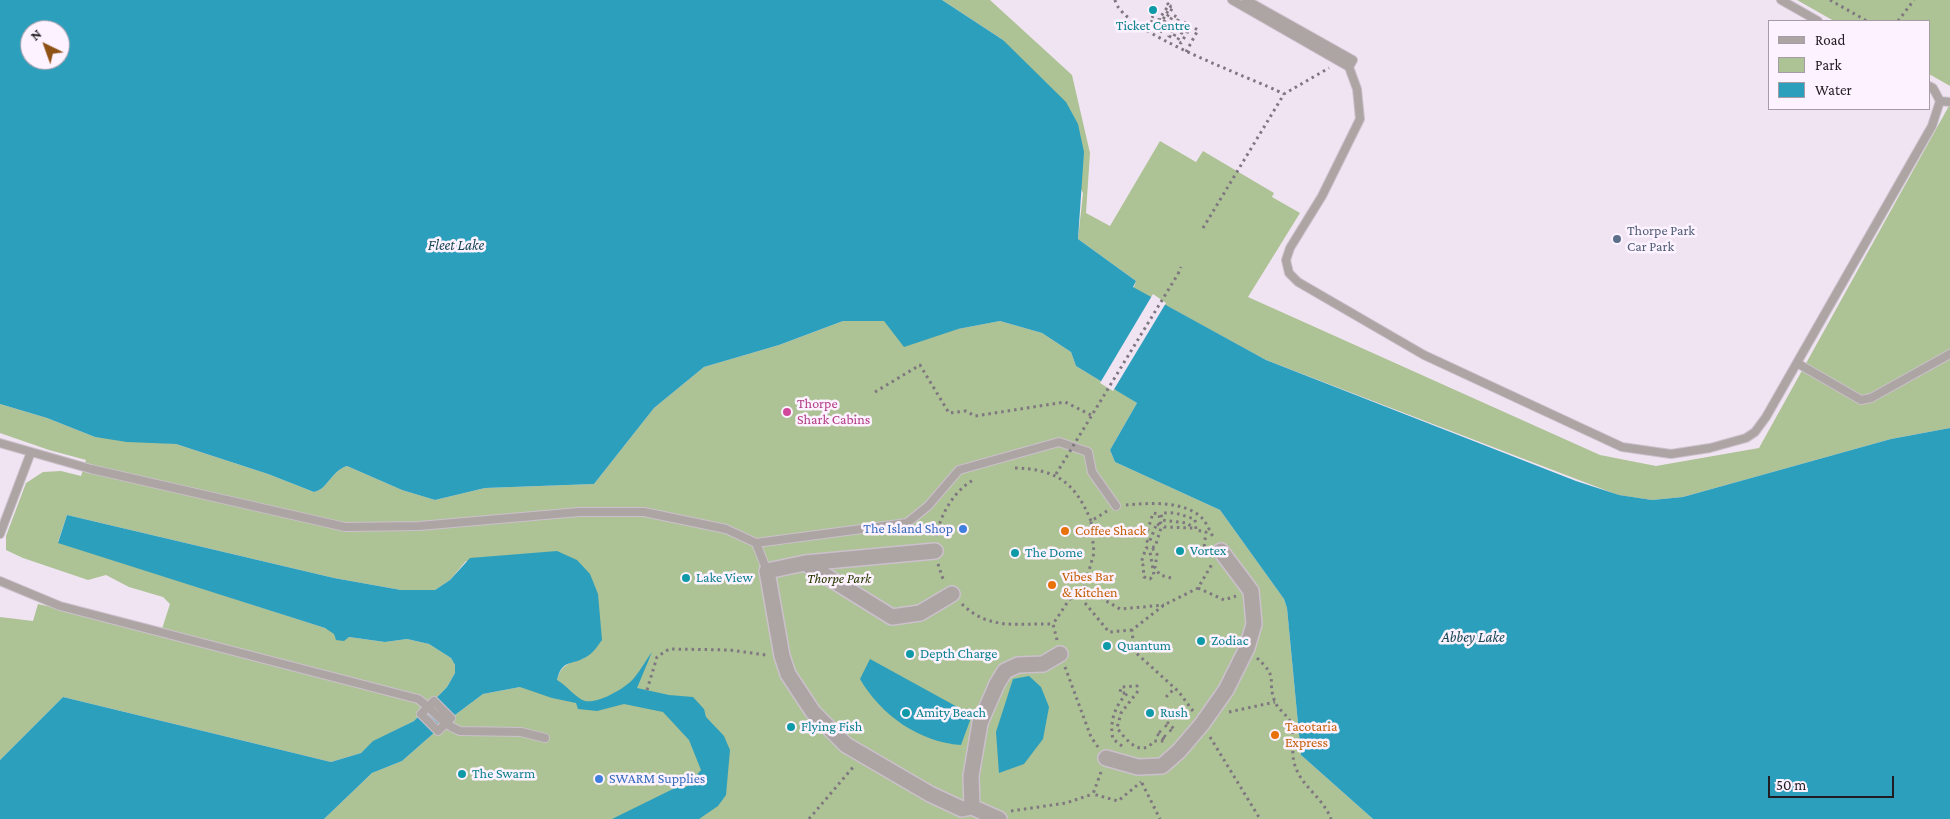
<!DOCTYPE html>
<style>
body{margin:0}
#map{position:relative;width:1950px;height:819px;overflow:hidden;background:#f0e4f2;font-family:"Crimson Pro",serif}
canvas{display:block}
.legend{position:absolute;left:1768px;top:20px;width:162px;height:90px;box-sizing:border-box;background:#fdf2ff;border:1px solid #a59ca6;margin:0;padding:6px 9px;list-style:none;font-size:15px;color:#201c21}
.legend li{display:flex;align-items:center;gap:10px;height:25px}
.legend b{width:25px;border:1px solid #a59ca6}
.north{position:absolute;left:20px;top:20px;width:50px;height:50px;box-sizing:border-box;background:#fdf2ff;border:1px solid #a59ca6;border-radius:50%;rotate:318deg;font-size:14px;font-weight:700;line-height:20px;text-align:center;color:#201c21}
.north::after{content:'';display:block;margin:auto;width:18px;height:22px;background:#8f5215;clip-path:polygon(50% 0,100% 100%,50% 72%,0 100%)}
.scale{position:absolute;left:1768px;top:776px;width:126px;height:22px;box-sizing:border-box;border:2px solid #201c21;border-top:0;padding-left:6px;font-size:15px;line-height:18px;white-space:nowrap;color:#201c21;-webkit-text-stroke:4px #fdf2ff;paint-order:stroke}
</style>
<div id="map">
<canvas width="1950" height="819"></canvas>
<ul class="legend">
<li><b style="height:6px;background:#ada5a3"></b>Road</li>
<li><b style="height:14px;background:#adc295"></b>Park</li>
<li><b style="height:14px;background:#2c9fbd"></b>Water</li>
</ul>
<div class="north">N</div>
<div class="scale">50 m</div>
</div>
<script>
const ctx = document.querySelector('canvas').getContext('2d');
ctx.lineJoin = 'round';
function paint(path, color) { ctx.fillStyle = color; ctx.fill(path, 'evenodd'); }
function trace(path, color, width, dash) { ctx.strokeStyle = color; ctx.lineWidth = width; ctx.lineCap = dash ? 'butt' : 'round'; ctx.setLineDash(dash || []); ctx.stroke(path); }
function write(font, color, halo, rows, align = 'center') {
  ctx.font = font + ' "Crimson Pro",serif'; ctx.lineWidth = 5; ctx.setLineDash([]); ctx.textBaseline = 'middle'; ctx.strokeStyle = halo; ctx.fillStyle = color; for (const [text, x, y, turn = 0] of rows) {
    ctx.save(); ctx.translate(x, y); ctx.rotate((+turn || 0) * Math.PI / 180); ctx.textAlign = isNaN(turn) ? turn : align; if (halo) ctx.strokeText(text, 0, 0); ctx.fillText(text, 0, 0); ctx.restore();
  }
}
paint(new Path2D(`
 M942,0H990L1072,75L1090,153L1086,213L1110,226L1160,141L1196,162L1203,151L1274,193L1272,197L1300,213L1248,297L1600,455L1656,466L1759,448L1950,104V428L1891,439L1683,497L1652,500L1618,495L1266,360L1165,305L1115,389L1137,403L1110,450L1115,462L1220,510L1284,599L1287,608L1301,755L1373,819H324L372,773L402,761L451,718L483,694L557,680C561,664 570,663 584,658L466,561L450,580L435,590H401L334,578L67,515L58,542L325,628L345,638L349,637L385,642L407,639L429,644L451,658L455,665V673L447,687L414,721L374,741L361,753L331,762L63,697L0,760V617L33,621L38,604L161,632L170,604L163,597L129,587L106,575L88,580L23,558L6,550V536L26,483L43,472L61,471L81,476L86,460L49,450L0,433V404L47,418L95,437L176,444L268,474L314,492C328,489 331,471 347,466L402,490L435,500L485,488L594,484L654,408L704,367L779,345L843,321L884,320L958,329L1000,321L1042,333L1071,352L1076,366L1101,381L1136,281L1078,239L1083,193L1003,40Z
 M1797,0H1950V86L1929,74V21H1834Z`), '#adc295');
paint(new Path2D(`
 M0,0H942L1003,40L1066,102L1078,124L1084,152L1078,239L1136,281L1133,287L1266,360L1576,481L1619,495L1652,500L1683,497L1891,439L1950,428V819H1373L1301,755L1287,608L1284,599L1220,510L1115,462L1110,450L1137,403L1076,366L1071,352L1042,333L1000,321L958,329L904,347L884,321H843L779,345L704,367L654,408L594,484L485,488L435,500L402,490L347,466C331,471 328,489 314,492L268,474L176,444L127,442L95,437L47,418L0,404ZM30,30H60V60H30Z
 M67,515L334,578L401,590H435L450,580L470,558L557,551L577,560L590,574L598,594L602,640C597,647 593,653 586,657C571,666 562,659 557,680C566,685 577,699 585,701C598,704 626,688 634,678C641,670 645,661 652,652L637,688L669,695L693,697L704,709L706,717L724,736L730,750L726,795L718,806L699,819H612L679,786L686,787L701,770L689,740L663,712L624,704L597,711L578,709L576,703L552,698L520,687L483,694L451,718L402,761L372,773L324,819H0V760L63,697L331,762L361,753L373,741L414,721L447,687L455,673V665L451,658L429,644L407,639L385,642L349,637L344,641L336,640L334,634L325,628L58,543Z
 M870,659L972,715L961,745C919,742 881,715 860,679Z
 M1029,676L1041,687L1049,707L1043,739L1024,764L999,773L996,732L1013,679Z`), '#2c9fbd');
paint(new Path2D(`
 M1153,294L1166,303L1113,391L1100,383Z`), '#f0e4f2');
const lane = new Path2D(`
 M1232,0L1349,67L1357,89L1360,119L1322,196L1290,248L1286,260L1289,273L1298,282L1424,355L1622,447L1671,454L1710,448L1746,438L1755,432L1766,417L1932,126L1940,101L1933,88L1929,86
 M1246,0L1353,60L1349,67
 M1781,0L1818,21
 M1940,101L1950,102
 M1797,363L1861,400L1871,398L1950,354
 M0,443L91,469L345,527L419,526L579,512H644L726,529L756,543L907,523L928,506L959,470L1059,442L1088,452L1092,472L1116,506
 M0,534L31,452
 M756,543L767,571
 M0,581L60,606L418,699C433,709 443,725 460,731L521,732L545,738
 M434,701L451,718L438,731L421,714Z`);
const street = new Path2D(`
 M935,551L805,563L767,571L782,656L788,674L813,712L846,745L930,794L962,809L972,807L999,819
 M805,563L892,617L920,613L952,594
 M1106,758L1138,767L1162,766L1179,751L1202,724L1226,690L1247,648L1254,624L1251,591L1221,551
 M972,807L971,776L980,723L997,684L1005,671L1018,665L1043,664L1060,654`);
trace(lane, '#cbc0cc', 10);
trace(street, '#cbc0cc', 18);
trace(new Path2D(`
 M1115,0C1121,32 1253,78 1284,94
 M1830,0L1867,21
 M1167,3L1169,5L1159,19L1162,21L1171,6L1173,7L1159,30L1164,33L1173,15L1179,18L1169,36L1173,38L1182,21L1187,24L1177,41L1181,43L1191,26L1198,30L1186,52
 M1898,21L1914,0
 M1144,28L1147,24L1156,29L1158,25L1150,21L1153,16
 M1203,228L1284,94L1329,68
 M1178,274L1181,267
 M875,392L920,365L949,413L966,411L975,416L1065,402L1091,415
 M1015,468C1056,469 1075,482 1091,521
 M1126,505C1149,503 1185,500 1203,519C1207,524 1211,533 1214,539
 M936,536C941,514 954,490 975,479
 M938,564L944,582
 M1171,578L1160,575L1155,568L1157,554L1153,549L1150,552L1154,575L1150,579L1144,577L1143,565L1141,563L1146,548L1155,547L1161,528L1157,523L1149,543L1145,539L1153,513L1159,514L1160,522L1164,527L1193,528L1187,523L1162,520L1161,514C1173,510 1183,516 1195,519L1196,530L1206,532L1204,548
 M1084,588L1120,609L1164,605
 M1198,588L1224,600L1236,596
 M1085,603L1109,632L1132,630
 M962,604C989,631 1019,623 1053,624
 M1057,640L1053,624L1069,600L1084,588L1094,553L1091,521L1107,511
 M1257,658C1280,679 1266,679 1275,702C1278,710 1288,715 1291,723C1295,736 1291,749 1294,762C1299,785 1323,797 1331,819
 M1065,667L1091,737L1098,747
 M647,690L657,657L669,649L730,650L766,655
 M1166,697L1175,688
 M1193,711L1179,692L1134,651L1132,630L1164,605L1198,588L1212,564
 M1229,712L1275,702
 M1167,722L1176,731
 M1165,725L1173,733
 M1159,731L1167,738L1166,740
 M1157,734L1165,740
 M1210,737L1260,819
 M1122,746L1113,739C1109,723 1115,704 1128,693H1120L1121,687L1137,686L1138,691L1121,713L1117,728C1127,741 1141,758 1154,741H1165
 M1101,772L1093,794L1118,801L1141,782
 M1142,783L1160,819
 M1011,811L1066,803L1093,794
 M809,819L854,766`), '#7f7780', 3, [2.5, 4]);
trace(lane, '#ada5a3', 8);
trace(street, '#ada5a3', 15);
trace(new Path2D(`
 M1056,474L1178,274`), '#7f7780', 3, [2.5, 4]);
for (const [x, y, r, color] of [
 [1153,10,5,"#0f9aa8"],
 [1617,239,5,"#5c6f8a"],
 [787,412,5,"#d1479c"],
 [963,529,5,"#3f7fe0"],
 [1065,531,5,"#e8710a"],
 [1180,551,5,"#0f9aa8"],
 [1015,553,5,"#0f9aa8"],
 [686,578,5,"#0f9aa8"],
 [1052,585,5,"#e8710a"],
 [1201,641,5,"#0f9aa8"],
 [1107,646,5,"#0f9aa8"],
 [910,654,5,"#0f9aa8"],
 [906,713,5,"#0f9aa8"],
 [1150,713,5,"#0f9aa8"],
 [791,727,5,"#0f9aa8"],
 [1275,735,5,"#e8710a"],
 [462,774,5,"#0f9aa8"],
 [599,779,5,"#3f7fe0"]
]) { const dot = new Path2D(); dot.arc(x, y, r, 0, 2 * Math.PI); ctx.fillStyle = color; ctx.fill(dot); trace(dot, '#fdf2ff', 2); }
write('14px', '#0d838f', '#fdf2ff', [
 ["Ticket Centre",1153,26,"center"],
 ["Vortex",1190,551],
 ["The Dome",1025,553],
 ["Lake View",696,578],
 ["Zodiac",1211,641],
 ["Quantum",1117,646],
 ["Depth Charge",920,654],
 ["Amity Beach",916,713],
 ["Rush",1160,713],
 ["Flying Fish",801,727],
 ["The Swarm",472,774]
], 'left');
write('14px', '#4e5e75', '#fdf2ff', [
 ["Thorpe Park",1627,231],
 ["Car Park",1627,247]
], 'left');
write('14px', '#b23c85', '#fdf2ff', [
 ["Thorpe",797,404],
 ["Shark Cabins",797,420]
], 'left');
write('14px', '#366cbe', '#fdf2ff', [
 ["The Island Shop",953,529],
 ["SWARM Supplies",609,779,"left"]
], 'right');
write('14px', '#c56008', '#fdf2ff', [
 ["Coffee Shack",1075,531],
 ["Vibes Bar",1062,577],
 ["& Kitchen",1062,593],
 ["Tacotaria",1285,727],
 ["Express",1285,743]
], 'left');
write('italic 14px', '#263901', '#fdf2ff', [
 ["Thorpe Park",839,579]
]);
write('italic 15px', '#194855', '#fdf2ff', [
 ["Fleet Lake",456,245],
 ["Abbey Lake",1473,637]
]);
</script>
